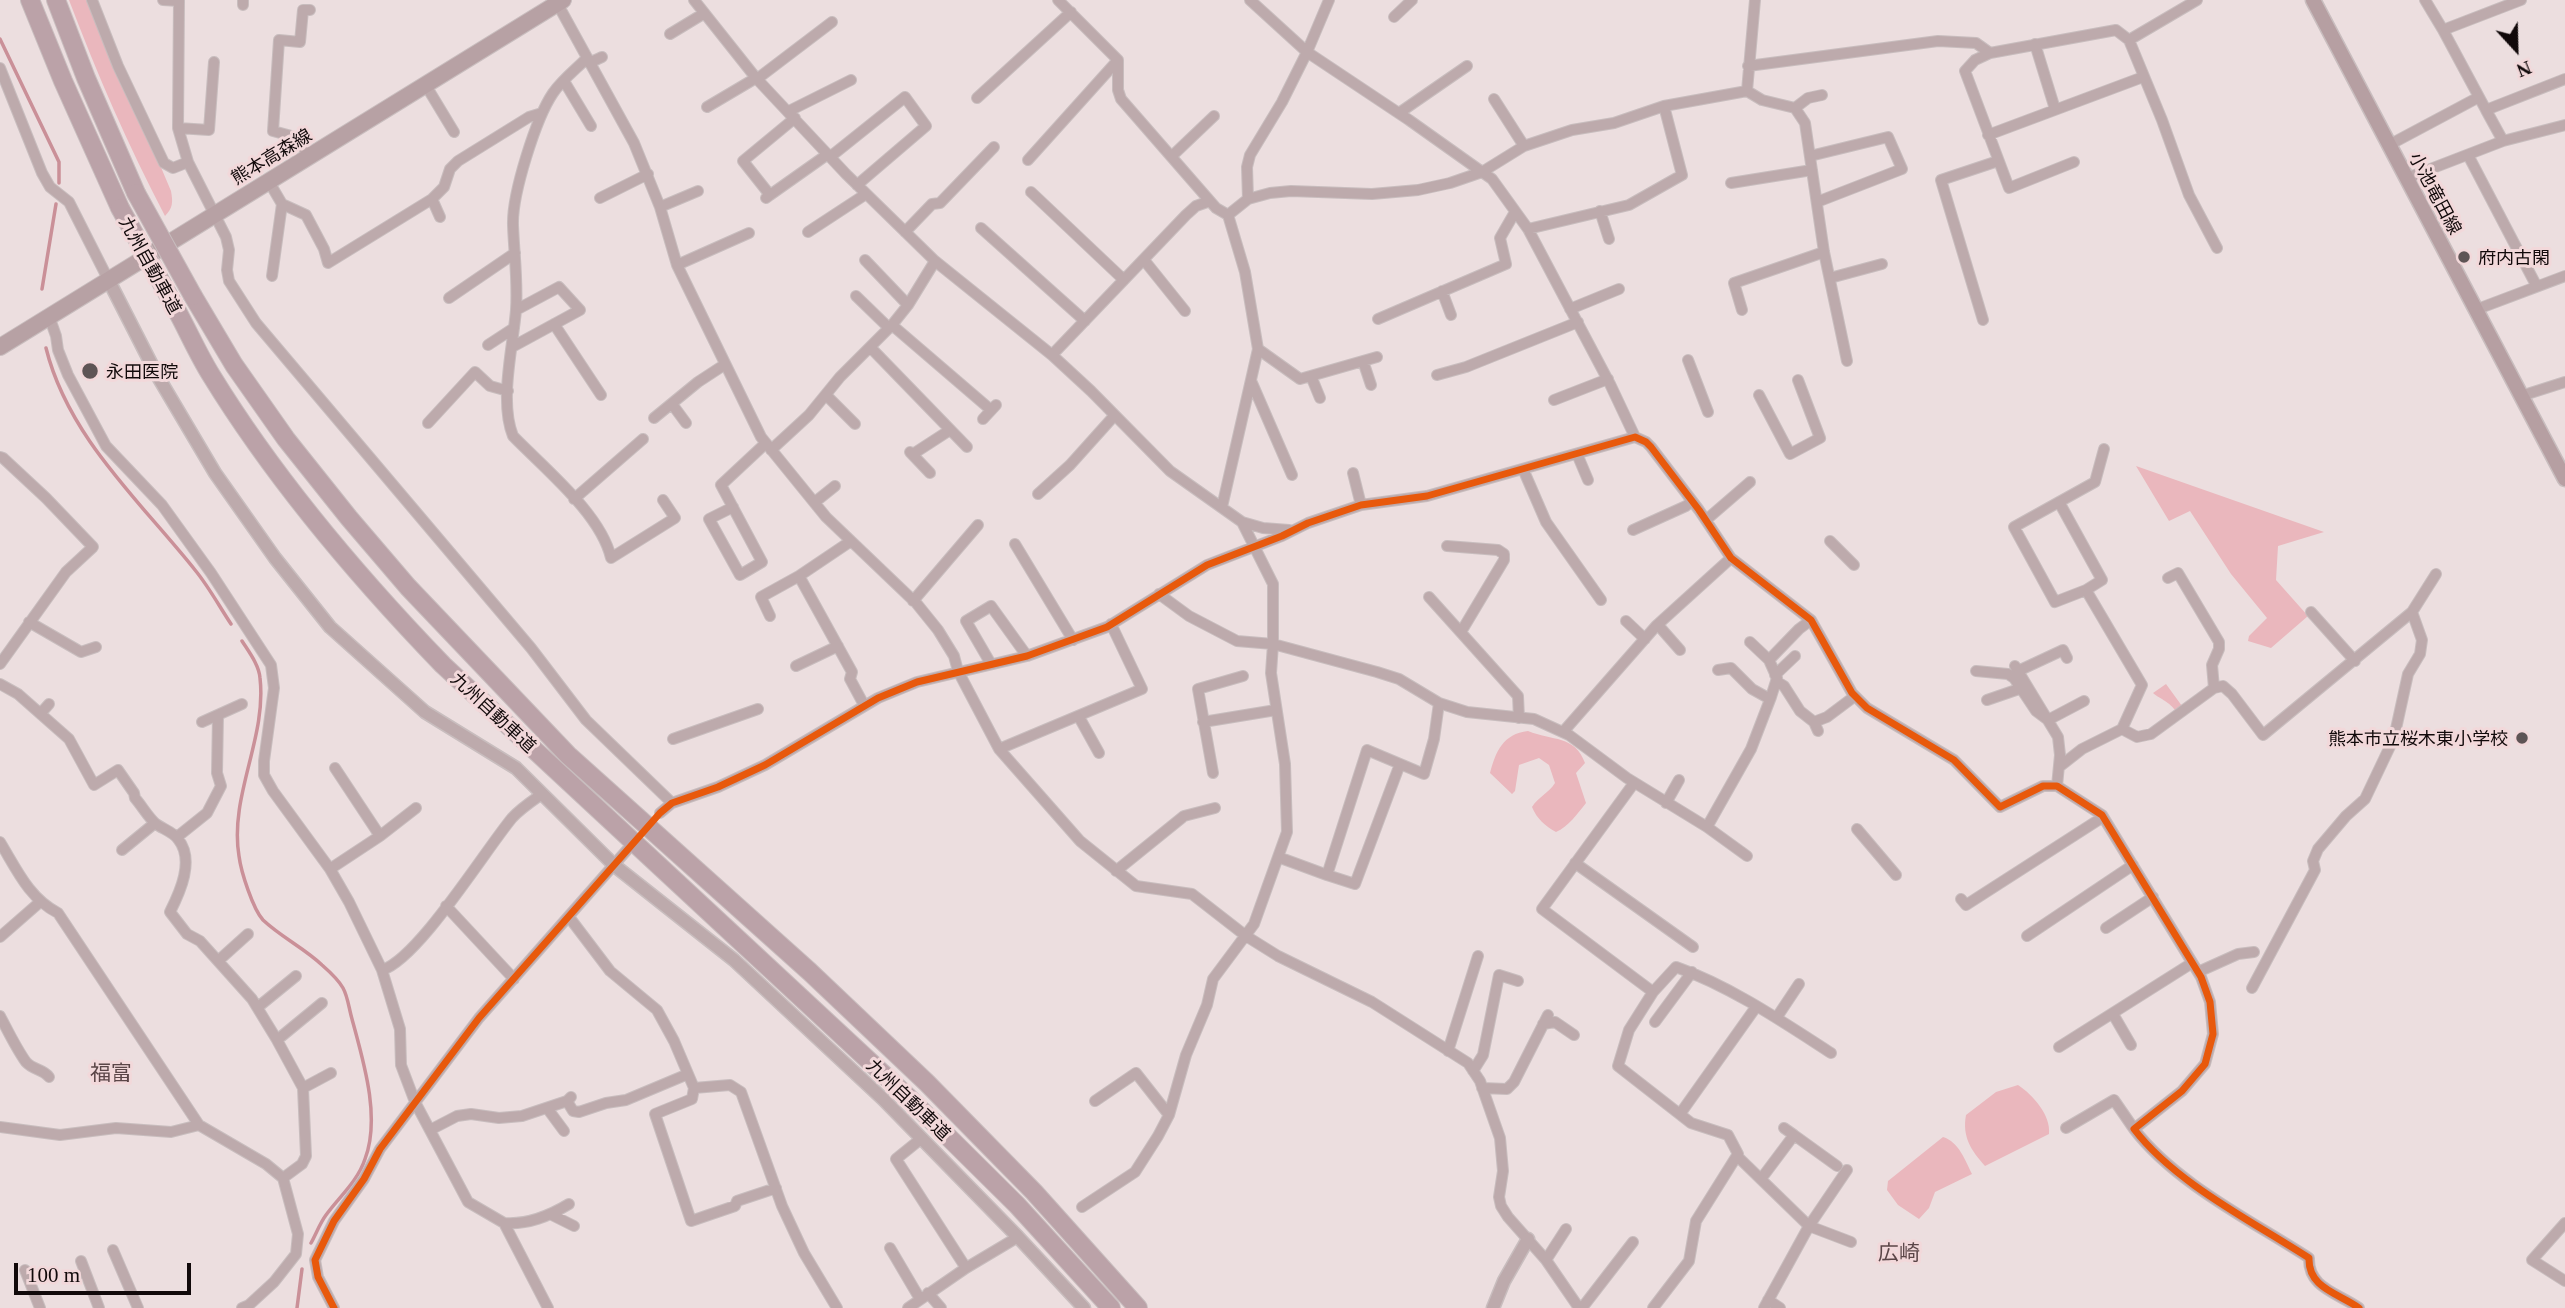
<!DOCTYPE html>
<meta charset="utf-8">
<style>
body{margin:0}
#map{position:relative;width:2565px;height:1308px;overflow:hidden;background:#ecdedf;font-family:Georgia,serif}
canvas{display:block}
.north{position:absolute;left:2481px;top:14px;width:70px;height:70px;-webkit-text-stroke:5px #f2d8da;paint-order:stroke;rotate:158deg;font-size:19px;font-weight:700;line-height:28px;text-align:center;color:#11090a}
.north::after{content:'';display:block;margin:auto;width:24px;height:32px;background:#11090a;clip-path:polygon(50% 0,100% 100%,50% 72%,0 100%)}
.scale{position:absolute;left:14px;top:1263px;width:177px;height:32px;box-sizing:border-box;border:4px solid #11090a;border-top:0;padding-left:9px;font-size:21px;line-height:24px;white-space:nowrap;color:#11090a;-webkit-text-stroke:5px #f2d8da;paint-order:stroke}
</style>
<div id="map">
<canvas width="2565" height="1308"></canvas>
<div class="north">N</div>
<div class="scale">100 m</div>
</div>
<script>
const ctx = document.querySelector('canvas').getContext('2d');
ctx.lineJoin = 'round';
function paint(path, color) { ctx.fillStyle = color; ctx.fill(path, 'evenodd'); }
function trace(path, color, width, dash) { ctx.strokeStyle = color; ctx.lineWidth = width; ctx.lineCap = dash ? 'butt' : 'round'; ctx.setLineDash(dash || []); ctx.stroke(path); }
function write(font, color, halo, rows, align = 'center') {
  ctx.font = font + ' Georgia,"Noto Sans JP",serif'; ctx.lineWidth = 6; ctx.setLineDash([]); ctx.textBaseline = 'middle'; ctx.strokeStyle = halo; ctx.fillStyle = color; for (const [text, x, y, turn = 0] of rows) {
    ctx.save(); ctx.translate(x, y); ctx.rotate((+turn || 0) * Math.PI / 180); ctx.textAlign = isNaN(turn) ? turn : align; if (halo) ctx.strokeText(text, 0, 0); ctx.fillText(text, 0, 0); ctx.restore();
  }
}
paint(new Path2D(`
 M69,0H87L97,16L171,191C173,202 173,208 165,216C128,145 97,74 69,0Z
 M2136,466L2324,532L2278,546L2276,580L2308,616L2271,648L2248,641L2249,636L2267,618L2231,574L2190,511L2169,521Z
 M2166,684L2182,706L2176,711C2166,699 2161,700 2153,693Z
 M1528,731C1552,741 1575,735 1585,763L1576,773L1586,803C1578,813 1568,827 1556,832C1545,826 1537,819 1532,807C1538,797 1549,793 1555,783L1549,765L1539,758L1519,765L1515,791L1512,794L1490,773C1496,751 1503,734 1528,731Z
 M2018,1085C2033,1095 2051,1115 2049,1134L1985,1166C1971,1150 1962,1137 1966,1115L1996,1092Z
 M1943,1137C1959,1142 1965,1160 1972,1174L1935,1192L1929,1208L1919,1219L1898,1205L1887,1190L1888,1181Z`), '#eab7bd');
trace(new Path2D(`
 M0,39L59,162V183
 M42,289L56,204
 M46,348C68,437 140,501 195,570C209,587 219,606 231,624
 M242,641C249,652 259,665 260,678C267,738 229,796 239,856C241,872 253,909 263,920C281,937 304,948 322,965C330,972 338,979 343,988C348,997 349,1009 352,1019C363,1060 381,1117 365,1159C358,1181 339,1197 326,1215C320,1223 316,1234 311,1243
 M297,1308L302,1269`), '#ca9098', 3.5);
const minor = new Path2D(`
 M92,0L118,66L164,163L173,168L188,162L226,237L229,250L227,270L229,281L256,323L531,648L586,720L672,803
 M163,0L179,1
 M179,0L178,128L188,162
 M694,0L756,78L846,174L935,261L1052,355L1091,391L1170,471L1242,522L1273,584V644L1377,672L1399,679L1439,703L1467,712L1534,719L1569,735L1627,778L1707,827L1747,856
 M1058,0L1118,60V90L1121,99L1216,208L1228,215L1245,272L1258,349L1222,507
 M1250,0L1307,52L1409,120L1492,179L1528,229L1610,384L1635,437
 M2425,0L2443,30L2521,0
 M556,1L634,143L660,207L677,265L761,437L826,517L917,604L938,630L954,656L958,671L999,749L1080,841L1136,886L1192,894L1246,936L1278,956L1372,1002L1468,1063L1480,1081L1500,1138L1503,1171L1499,1197L1501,1206L1508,1217L1546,1260L1579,1308
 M243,5V0
 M1394,17L1412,0
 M2443,30L2486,110L2565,79
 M670,34L703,14
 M2129,40L2197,0
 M2035,44L2055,109
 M1990,53L1975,60L1965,71L2009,188L2074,162
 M586,59C575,70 562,80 553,93C536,118 512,194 513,225C514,253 518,281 516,310C513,347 499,401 513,436C545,469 601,514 611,558L675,518L663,500
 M589,63L602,57
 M1748,66L1938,41L1976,43L1990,53L2116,30L2129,40L2162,120L2189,195L2217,248
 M0,68L42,173L50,187L69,202L109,281
 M757,79L832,22
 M564,81L591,126
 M425,84L454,132
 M1747,91L1755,0
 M977,98L1071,12
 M1494,99L1524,146
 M707,107L756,78
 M1795,108L1808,98L1822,95
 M2486,110L2503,141
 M789,111L851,80
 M1399,113L1467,66
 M178,128L209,130L214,62
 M1988,135L2143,77
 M2389,145L2479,97
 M309,155L295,137L273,131L279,40L300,42L303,10H310
 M2468,155L2536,285
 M1172,156L1214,116
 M1810,156L1888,137L1902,169L1817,202
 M830,157L905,97L926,126L857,185
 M1028,160L1118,60
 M2407,178L2503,141L2565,125
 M268,180L282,204L306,215L324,249L328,263L432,199L440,217
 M1731,183L1812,170
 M1031,192L1124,280
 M770,195L828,154
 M600,198L648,174
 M766,198L770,195L743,161L795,118
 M432,199L444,187L450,169L458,161L529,117L542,113
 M1248,199L1247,167L1250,155L1282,102L1307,52L1329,0
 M660,207L698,191
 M1600,211L1609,239
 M1228,215L1248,199L1270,193L1291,191L1372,194L1418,190L1450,183L1482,172L1524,146L1572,130L1614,123L1664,106L1747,91L1762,100L1795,108L1805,123L1824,252L1847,361
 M981,228L1085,321
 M1528,229L1629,205L1682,175L1664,106
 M808,232L866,194
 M905,232L932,204L940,203L994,147
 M865,260L908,305
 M1144,260L1185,311
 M677,265L749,233
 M272,276L282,204
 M1830,278L1882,264
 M1442,291L1451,315
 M856,296L889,328
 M449,298L515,253
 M1570,309L1619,289
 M1742,310L1734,283L1824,252
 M2475,310L2565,276
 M49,316L56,336L58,350L68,375L106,446L162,505L211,573L271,665L274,688L264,761V775L273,791L330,869L349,902L382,970L400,1029L401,1065L415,1102L468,1202L504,1223L548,1308
 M1378,319L1506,264L1500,238L1515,212
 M1983,320L1941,180L1998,161
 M554,324L601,395
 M892,325L991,410
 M488,345L514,328
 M512,347L580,310L559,287L516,310
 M871,348L967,447
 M1258,349L1300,379L1377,357
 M1052,355L1186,215L1196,206L1210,201
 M1688,360L1708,412
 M1363,361L1371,385
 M1437,375L1466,367L1578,322
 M1311,376L1320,398
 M1252,383L1292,475
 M826,395L855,424
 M1759,395L1790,454L1820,438L1798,380
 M2521,396L2565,382
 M1554,400L1608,379
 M672,404L686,423
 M654,418L698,382L724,365
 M983,419L996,405
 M428,423L475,372L490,386L508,391
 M771,450L809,415L840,377L892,325L908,305L935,261
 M910,452L930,473
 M913,454L950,430
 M1577,454L1588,480
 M0,457L3,458L46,498L93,547L66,572L0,664
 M1523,469L1546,522L1601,600
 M1353,473L1361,505
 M1038,494L1070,465L1114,416
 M574,499L643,439
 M815,502L835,486
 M2059,502L2102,580L2086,590
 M733,507L709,519L740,575L762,562L721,485L766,443
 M1706,520L1750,482
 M1242,522L1263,528L1289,530
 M1633,530L1686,506L1692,501
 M1830,541L1854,565
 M1015,544L1073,640
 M1447,546L1498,550L1504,554V560L1461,632
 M799,576L851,541
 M2168,578L2178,573L2219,642V649L2212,665L2214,688
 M1429,597L1518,696L1519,718
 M913,601L978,525
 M2311,612L2355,661
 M770,616L761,597L799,576L852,672L850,679L864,705
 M1626,621L1645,639
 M29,622L81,652L96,647
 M1658,625L1680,650
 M1750,642L1769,660
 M991,664L966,621L991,606L1027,656
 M796,666L838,646
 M2015,666L2058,737L2060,755L2057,786
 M1718,670L1731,668L1752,689L1770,699
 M1976,671L2008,674L2014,678L2036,711L2048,720L2084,701
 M2018,671L2063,650L2067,658
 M1775,675L1795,656
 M1776,681L1784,686L1800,711L1814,722
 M0,684L18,694L69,739L94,785L118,770L134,793L135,798C142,806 148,817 156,824C163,829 173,832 178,839C195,860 180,892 170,912L187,934L200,941L252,999L277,1040L303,1088L306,1156L302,1164L283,1178
 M1987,700L2019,689
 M41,713L49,704
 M1079,717L1099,753
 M202,722L242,704
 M1203,722L1276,710
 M2122,729L2137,737L2151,734L2214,688L2223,686L2232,694L2263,735L2412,612L2436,574
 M1818,731L1814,722L1827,717L1855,696
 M1563,732L1656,626L1731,558
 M673,739L758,709
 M999,749L1142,689L1111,624
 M2059,767L2082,749L2122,729L2142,685L2086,590L2055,602L2014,527L2095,482L2104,449
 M335,768L380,836
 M1213,773L1198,689L1243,676
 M1634,783L1542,909L1653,992
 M1666,803L1679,780
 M660,813L672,803L718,787L765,765L878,698L917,682L1027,656L1107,627L1207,565L1282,536L1308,523L1361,505L1427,496L1635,437L1646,442L1651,447L1699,510L1731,558L1811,620L1852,693L1867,708L1954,760L2000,807L2043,786H2057L2102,815L2201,977L2210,1002L2213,1034L2205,1064L2182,1091L2134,1129C2175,1183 2252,1221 2309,1258C2308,1288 2338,1293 2359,1308
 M1707,827L1751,749L1771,697L1777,678L1769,660L1799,629L1811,620
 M1857,829L1896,875
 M177,837L207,813L221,786L217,773L218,715
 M0,842C17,870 29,898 58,913L199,1125L266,1164L283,1178L298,1234L296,1254L274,1282L249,1305L242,1308
 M122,850L155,823
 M1278,857L1327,875L1367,750L1424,774L1434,739L1439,703
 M1575,863L1693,947
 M330,869L380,836L416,808
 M1116,871L1184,816L1215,808
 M1327,875L1355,884L1400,764
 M1961,899L1966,905L2103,817
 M446,906L514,979
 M569,917L610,971L657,1010L674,1041L694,1088L730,1085L741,1092L782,1206L804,1253L837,1308
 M2106,928L2153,897
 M2027,936L2133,865
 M0,937L40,902
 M218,961L248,934
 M382,970C418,959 484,852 512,818C520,809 532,801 542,794
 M2198,972L2238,954L2254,952
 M2252,988L2315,870L2313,861L2318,849L2346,816L2365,799L2394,738L2408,674L2420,654L2422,640L2412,612
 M258,1007L296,976
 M2113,1014L2131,1045
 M0,1016C8,1031 16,1048 26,1062C33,1070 43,1069 49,1077
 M1777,1017L1799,984
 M1655,1022L1692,972
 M1543,1024L1555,1022L1574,1035
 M277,1040L322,1003
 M2059,1047L2192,963
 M1448,1051L1478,956
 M1473,1071L1483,1055L1499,975L1518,981
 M303,1088L331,1073
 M694,1088L692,1099L655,1114L691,1221L735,1206L737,1201L776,1188
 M1482,1088L1507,1089L1514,1082L1548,1015
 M571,1097L567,1101L573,1111L579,1112L606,1103L626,1100L688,1074
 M1095,1101L1136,1073L1169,1115
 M547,1108L564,1131
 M1680,1114L1756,1007
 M0,1127L60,1135L116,1128L171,1132L199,1125
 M1784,1128L1794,1135
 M2066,1128L2114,1100L2134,1129
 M430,1130L457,1116L471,1114L499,1118L522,1116L567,1101
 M922,1138L896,1159L966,1268
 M1737,1156L1809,1226L1851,1242
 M1761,1179L1794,1135L1837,1166
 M1082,1207L1135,1172L1158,1136L1169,1115L1186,1055L1207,1005L1213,979L1254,924L1287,832L1285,764L1271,673L1273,644L1237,641L1189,616L1159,594
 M550,1214L574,1226
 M504,1223C528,1225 549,1216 569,1204
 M2565,1223L2532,1260L2565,1281
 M890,1248L920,1299
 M113,1250L138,1308
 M1546,1260L1566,1229
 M81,1261L99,1308
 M25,1270L40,1308
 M928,1293L941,1308
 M1768,1300L1780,1308
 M334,1308L318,1277L315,1260L334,1221L364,1179L380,1149L479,1018L627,850
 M908,1308L966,1268L1018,1237
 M1582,1308L1633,1242
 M1653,1308L1689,1261L1696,1221L1738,1154L1728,1135L1691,1123L1618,1066L1629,1030L1653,992L1676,967C1730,986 1783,1022 1831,1053
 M1764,1308L1809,1226L1847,1170`);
const tertiary = new Path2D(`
 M109,281L157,375L215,473L275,558L330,627L425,712L516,768L615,866L734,960L883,1099L1018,1237L1084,1308
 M1493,1308L1504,1281L1528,1239`);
const secondary = new Path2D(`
 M2313,0L2565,479`);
const primary = new Path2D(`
 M0,347L563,0`);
const motorway = new Path2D(`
 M30,0L63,81L120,208
 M56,0L86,78L136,193
 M193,296L234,365L286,439L349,518L408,587L568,755L810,972L927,1083L1034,1192L1138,1308
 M176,309C188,331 198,354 211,375C276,481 357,576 443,665L908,1097L1017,1205L1111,1308`);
trace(minor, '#c8bdbe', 12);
trace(tertiary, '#c8bdbe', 15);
trace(secondary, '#c8bdbe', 17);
trace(primary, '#c8bdbe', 18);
trace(motorway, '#c8bdbe', 20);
trace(minor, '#bdaaac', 10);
trace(tertiary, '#bdaaac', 12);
trace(secondary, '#b69fa2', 14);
trace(primary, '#b7a1a4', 16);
trace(motorway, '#bba2a8', 18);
const motorwayBridge = new Path2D(`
 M136,193L193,296
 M120,208L176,309`);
trace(motorwayBridge, '#c8bdbe', 20, []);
trace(motorwayBridge, '#bba2a8', 18);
trace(new Path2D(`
 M334,1308L318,1277L315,1260L334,1221L364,1179L380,1149L479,1018L660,813L672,803L718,787L765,765L878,698L917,682L1027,656L1107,627L1207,565L1282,536L1308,523L1361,505L1427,496L1635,437L1646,442L1651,447L1699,510L1731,558L1811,620L1852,693L1867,708L1954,760L2000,807L2043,786H2057L2102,815L2201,977L2210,1002L2213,1034L2205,1064L2182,1091L2134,1129C2175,1183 2252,1221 2309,1258C2308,1288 2338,1293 2359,1308`), '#e8590c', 7);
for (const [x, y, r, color] of [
 [2464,257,7,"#5e5455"],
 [90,371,9,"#5e5455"],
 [2522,738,7,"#5e5455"]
]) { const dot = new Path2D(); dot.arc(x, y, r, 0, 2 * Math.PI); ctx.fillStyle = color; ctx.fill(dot); trace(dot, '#f2d8da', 2.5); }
write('18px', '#11090a', '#f2d8da', [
 ["熊本高森線",271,156,-31],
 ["小池竜田線",2436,193,62],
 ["九州自動車道",151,265,61],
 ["九州自動車道",494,712,43],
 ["九州自動車道",909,1099,44]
]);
write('18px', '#11090a', '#f2d8da', [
 ["府内古閑",2478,257],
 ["永田医院",106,371],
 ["熊本市立桜木東小学校",2508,738,"right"]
], 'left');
write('21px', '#5b4648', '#f2d8da', [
 ["福富",111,1072],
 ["広崎",1899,1252]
]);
</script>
